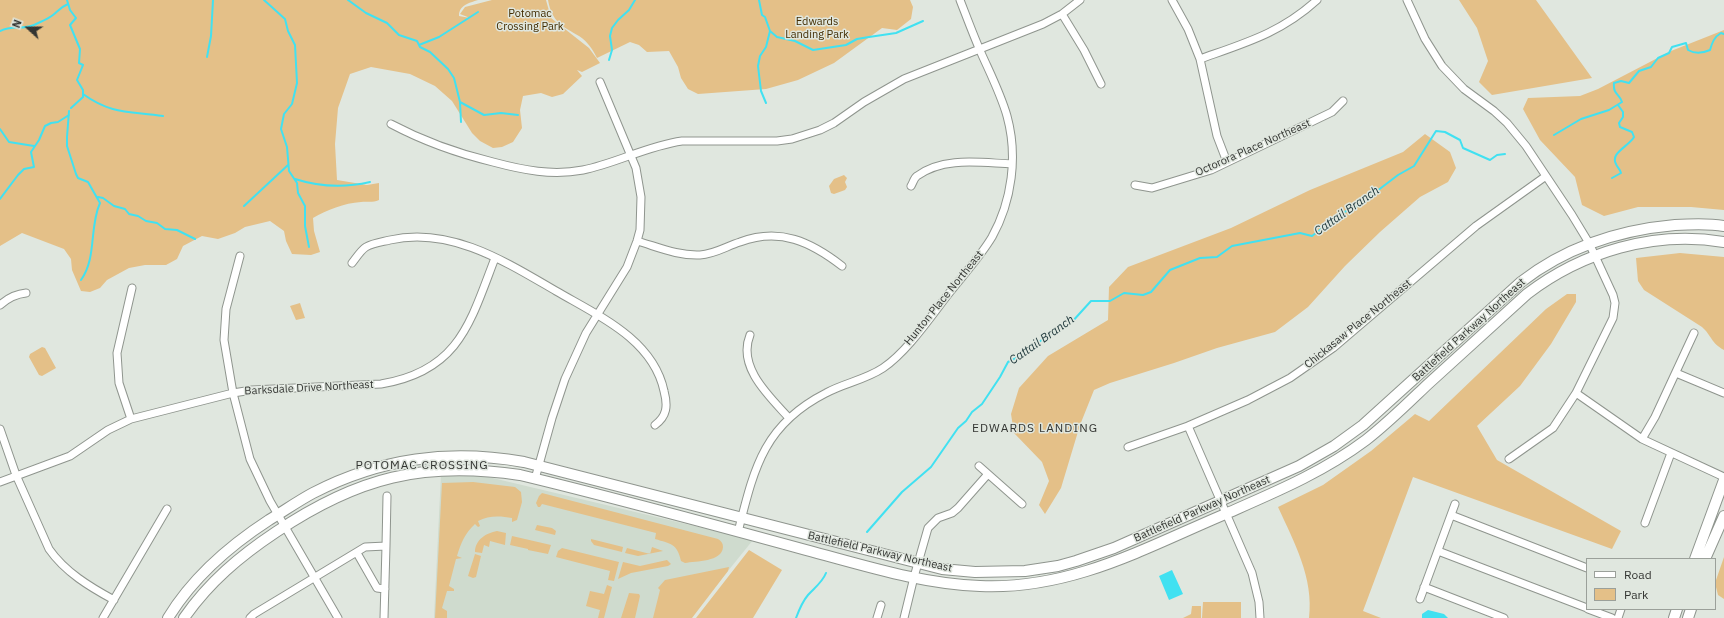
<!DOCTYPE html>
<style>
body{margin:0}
#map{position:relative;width:1724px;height:618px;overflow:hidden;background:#e0e7df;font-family:"IBM Plex Sans",sans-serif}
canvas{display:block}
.legend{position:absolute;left:1586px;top:558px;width:130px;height:52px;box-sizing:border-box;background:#e0e7df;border:1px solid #9ba09a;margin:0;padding:5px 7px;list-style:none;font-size:12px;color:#333532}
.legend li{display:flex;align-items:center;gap:8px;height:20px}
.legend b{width:20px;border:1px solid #9ba09a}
.north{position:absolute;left:8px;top:8px;width:40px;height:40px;-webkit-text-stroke:3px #e0e7df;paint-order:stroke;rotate:291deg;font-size:11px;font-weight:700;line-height:16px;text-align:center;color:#333532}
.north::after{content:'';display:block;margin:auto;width:14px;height:18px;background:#333532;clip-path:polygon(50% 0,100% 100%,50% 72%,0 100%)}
</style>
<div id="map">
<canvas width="1724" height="618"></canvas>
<ul class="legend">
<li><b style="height:5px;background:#fff"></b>Road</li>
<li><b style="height:11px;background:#e4c088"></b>Park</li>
</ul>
<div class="north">N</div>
</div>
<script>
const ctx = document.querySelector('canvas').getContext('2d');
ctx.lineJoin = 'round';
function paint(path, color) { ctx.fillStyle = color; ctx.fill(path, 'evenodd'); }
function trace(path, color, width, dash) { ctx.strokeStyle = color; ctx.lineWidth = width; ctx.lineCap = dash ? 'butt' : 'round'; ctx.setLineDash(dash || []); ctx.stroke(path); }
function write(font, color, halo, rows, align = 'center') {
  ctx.font = font + ' "IBM Plex Sans",sans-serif'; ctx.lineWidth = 3; ctx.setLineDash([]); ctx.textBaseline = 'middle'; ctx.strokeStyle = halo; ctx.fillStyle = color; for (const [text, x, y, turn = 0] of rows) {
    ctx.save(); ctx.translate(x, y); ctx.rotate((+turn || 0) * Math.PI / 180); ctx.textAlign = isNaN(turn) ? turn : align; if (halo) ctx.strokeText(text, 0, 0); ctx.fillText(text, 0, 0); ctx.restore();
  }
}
paint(new Path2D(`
 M441,474L480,475L753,540L690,618H434Z`), '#cfdbce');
paint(new Path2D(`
 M0,0H478C469,3 459,5 459,16L470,18L460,14L465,7L492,0H546L551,18L589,48L600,63L582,72L577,70L582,76L563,94L552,97L541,93L523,96L520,110L522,128L513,142L502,147L493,148L480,141L472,133L452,101L435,86L410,74L371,67L350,74L338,108L335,144L337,180L367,185L379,183V200C372,203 368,201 361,202C344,203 327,210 313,218L314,231L320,252L311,255L292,254L286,241L284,231L270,221L245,227L235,233L218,239L202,236L183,246L177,259L166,265H145L129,268L107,280L100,288L90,292L81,291L72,270L71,259L64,249L22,233L0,246Z
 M548,0H910L913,7L911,19L897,30L882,28L834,63L798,80L766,89L698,94L688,89L681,78L678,67L669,51L647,52L639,45L630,42L597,58C593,50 588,42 579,36C562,26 552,22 548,0Z
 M1459,0H1536L1592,78L1492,95L1479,82L1488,61L1477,28Z
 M1724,30V210L1691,207H1638L1604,216L1582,205L1575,177L1540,140L1523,109L1528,98L1580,96L1598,89L1671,51Z
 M1425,134L1450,152L1456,168L1448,182L1420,197L1380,232L1345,266L1308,307L1275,332L1217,348L1174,363L1110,383L1094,390L1080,425L1061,488L1045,514L1039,505L1049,481L1042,462L1014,433L1011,414L1019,388L1048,356L1108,320L1109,287L1128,267L1231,228L1310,190L1403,152Z
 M844,175L847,178L845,182L847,187L845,190L834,194L831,193L829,186L834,179Z
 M1680,253L1724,257V350C1711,343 1712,336 1702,327L1644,290L1638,281L1636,258Z
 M1567,294H1576V302L1551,344L1520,386L1477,426L1497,460L1621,531L1612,549L1413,477L1363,611L1381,618H1309C1314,578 1294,542 1278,507L1323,485L1371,451L1415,414L1429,421L1546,309Z
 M300,303L305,318L296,320L290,306Z
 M42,347L45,348L56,368L42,376L39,375L29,357L30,354Z
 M473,482L515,487L521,492L522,502L517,520L512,522V518C501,516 489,515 478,521L480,526L478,527L475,524C465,533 461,543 457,556L462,558L456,559L449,586L454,589V591H447L442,608L447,611V618H435L442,483Z
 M542,493L718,539C721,541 723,543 723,547C722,562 696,561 685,563L681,561C677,543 671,544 655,539L656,533L542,504L540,507H538L536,503L539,496Z
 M537,525L552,528L556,531L555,535L535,530Z
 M497,531L506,533L505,545L490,541L489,547L484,545L482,553L475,552C475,540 486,533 497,531Z
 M512,536L551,545L548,554L528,550V549L510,545Z
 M591,539L623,547L622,552L594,545L591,541Z
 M652,547L663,551L638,556L625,553L627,548L650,554Z
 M562,548L619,562L614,581L608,580L610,571L556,557L558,551Z
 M749,550L782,570L753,618H696Z
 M475,554L481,556L476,577L473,578L468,576Z
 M1724,557V599L1718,595L1715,583Z
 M667,560L671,564L668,566L631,573L618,579L623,562L640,566Z
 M729,567L728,571L692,618H653L660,590L658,588L665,580Z
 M607,585L612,587L604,618H598L600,610L586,606L590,591L604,594Z
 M629,593L639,594L640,596L635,618H621Z
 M1203,602H1241V618H1202Z
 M1192,606H1201V618H1183L1191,614Z`), '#e4c088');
paint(new Path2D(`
 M1172,570L1183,594L1169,600L1159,576Z
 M1428,610L1444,614L1448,618H1422V614Z`), '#41e1f1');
trace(new Path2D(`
 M67,0L70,10L76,18L70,25L80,49L79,63L83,65L77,80L83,90V97L71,108
 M264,0L285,19L288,31L295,45L297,83L292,104L284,114L281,129L287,147L289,171L297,183L298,193L305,206V226L309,247
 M348,0L366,13L387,23L399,35L417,41L420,47L430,52L448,69L454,78L460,102L461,122
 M759,0L762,15L765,17L770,31L766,47L760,56L758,66L761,91L766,103
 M0,31C12,25 22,30 34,25C40,22 48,19 53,15C59,10 61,7 68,4
 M770,31L777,37L795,41L813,50L846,45L857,39L869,37L896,33L923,21
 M419,45L439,37L478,12
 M207,57L211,36L213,0
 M609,60L612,50L610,36L612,28L618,20L629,10L635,0
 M83,94C112,115 130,111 163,116
 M460,102L484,115L501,113L518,115
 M69,111L67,137V146L76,174L78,178L88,182L100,203C89,227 97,258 81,280
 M0,129L9,142L34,146
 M1554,135L1581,119L1609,110L1622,102C1619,93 1613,95 1614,83L1621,81L1629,83L1639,71L1651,67L1658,58L1669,53L1672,47L1686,43L1688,50C1695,54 1703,53 1710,50C1712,43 1714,37 1721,33L1724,34
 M1612,178L1621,173C1620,169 1617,167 1616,164C1610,153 1628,147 1634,137L1632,132L1620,127L1619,123L1623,117V112L1618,105
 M295,179C320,187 344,188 370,182
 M98,197L103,198L114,206L125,209L129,214L138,216L146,221L157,223L165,229L177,230L195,239
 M0,199L18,175L24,169L34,167L31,152L39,140L45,126L51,123L58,122L69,115
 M244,206L288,165
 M867,532L902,492L931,467L958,428L966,421L972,412L982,404L1000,377L1008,362L1034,349L1039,342L1047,336L1071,323L1091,301H1110L1124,293L1143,295L1151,292L1170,270L1200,258L1217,257L1232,246L1300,233L1312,236L1342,213L1356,207L1398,175L1414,166L1436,131L1445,132L1460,140L1463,148L1490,160L1497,155L1505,154
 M796,618C799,610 802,602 808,595C814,588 822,583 826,573`), '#41e1f1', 2);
const minor = new Path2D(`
 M1172,0L1188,29L1200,59L1217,136L1227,162
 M1407,0L1425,39L1442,66L1464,89L1494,111L1507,123L1526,146L1572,215L1589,243L1613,295L1615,303L1613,318L1576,393L1553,428L1509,459
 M1062,14L1084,50L1101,84
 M1200,59C1245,43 1281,33 1317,0
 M391,124C425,142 456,153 493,162C523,170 552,176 583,170C617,163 647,146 682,141H777L792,139L820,130L834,123L864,102L904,79L1043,24L1062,14L1080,0
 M1135,185L1152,188L1211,170L1332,112L1343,101
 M911,186C913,183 914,178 917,176C944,156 982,163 1012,164
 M637,241C658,247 678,256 700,255C715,254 727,246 740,242C780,227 811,242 842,266
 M240,256L226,309L224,340L233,393L250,459L270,501L338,618
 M352,263C356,258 361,250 366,247C373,243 382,242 390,240C450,226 506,262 556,291C597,315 653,339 664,391C668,406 667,416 655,425
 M0,305C8,298 15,294 26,293
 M750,335C737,367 769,396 789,418
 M1676,373L1724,393
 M1576,393L1642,439L1724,477
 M131,419L119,383L117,353L132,288
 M1188,426L1252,573L1259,602L1260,618
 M0,429L16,475L49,549C65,572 90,587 114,600
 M1642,439L1655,417L1694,333
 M1128,447L1188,426L1248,400L1290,378L1333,348L1476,226L1546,176
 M979,466L1022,504
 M535,479L552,418L565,379L586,333L627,267L637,241L640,230L641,197L636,168L600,82
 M0,482L70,456L108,430L131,419L233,393L252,390L381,384C459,371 470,323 495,258
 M1451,515L1587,568
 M1645,523L1671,453
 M738,532C754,469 763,425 826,393C844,383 865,380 883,368C908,351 931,316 950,292C964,274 980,257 992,237C1012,201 1018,156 1007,116C1001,95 991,75 982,55C974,37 967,18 960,0
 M1438,551L1587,608
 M357,553L377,588L385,589
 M1424,587L1504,618
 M1420,599L1455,504
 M1588,609L1612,618
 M103,618L167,509
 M250,618L254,614L365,547L386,546L387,496
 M384,618L386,546
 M877,618L881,605
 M904,618L914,577L928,528L938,518L952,513L958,508L988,474
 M1618,618L1621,609`);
const secondary = new Path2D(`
 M1695,559L1724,480
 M1705,559L1724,516
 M168,618C193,577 229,546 269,520C284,511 298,501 313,493C381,458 449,449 524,462L942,569L975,572L1025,571L1058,566L1076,561L1114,548L1299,466L1334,446L1363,425L1521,282C1566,247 1619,230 1675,225C1691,224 1708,223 1724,226
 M184,618C209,582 240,556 276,532C358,477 423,461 520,475C616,498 711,524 806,550C863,565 921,584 980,586C1070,590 1143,549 1223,515C1273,493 1322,473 1366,440C1388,423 1408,403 1428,384C1461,354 1494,324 1527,294C1582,252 1654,230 1724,242
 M1674,618L1677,609
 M1688,618L1691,609`);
trace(minor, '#8f958e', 9);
trace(secondary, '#8f958e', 12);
trace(minor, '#fff', 7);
trace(secondary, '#fff', 10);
write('11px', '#422c01', '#e0e7df', [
 ["Potomac",530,14],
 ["Crossing Park",530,27],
 ["Edwards",817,22],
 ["Landing Park",817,35]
]);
write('11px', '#333532', '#e0e7df', [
 ["Octorora Place Northeast",1253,148,-24],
 ["Hunton Place Northeast",944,298,-51],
 ["Chickasaw Place Northeast",1358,324,-39],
 ["Battlefield Parkway Northeast",1469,330,-42],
 ["Barksdale Drive Northeast",309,388,-3],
 ["Battlefield Parkway Northeast",1202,509,-24],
 ["Battlefield Parkway Northeast",880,552,13]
]);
write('italic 12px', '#213a3d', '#e0e7df', [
 ["Cattail Branch",1347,211,-35],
 ["Cattail Branch",1042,340,-35]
]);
ctx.letterSpacing = '1px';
write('12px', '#333532', '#e0e7df', [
 ["EDWARDS LANDING",1035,429],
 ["POTOMAC CROSSING",422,466]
]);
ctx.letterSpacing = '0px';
</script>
